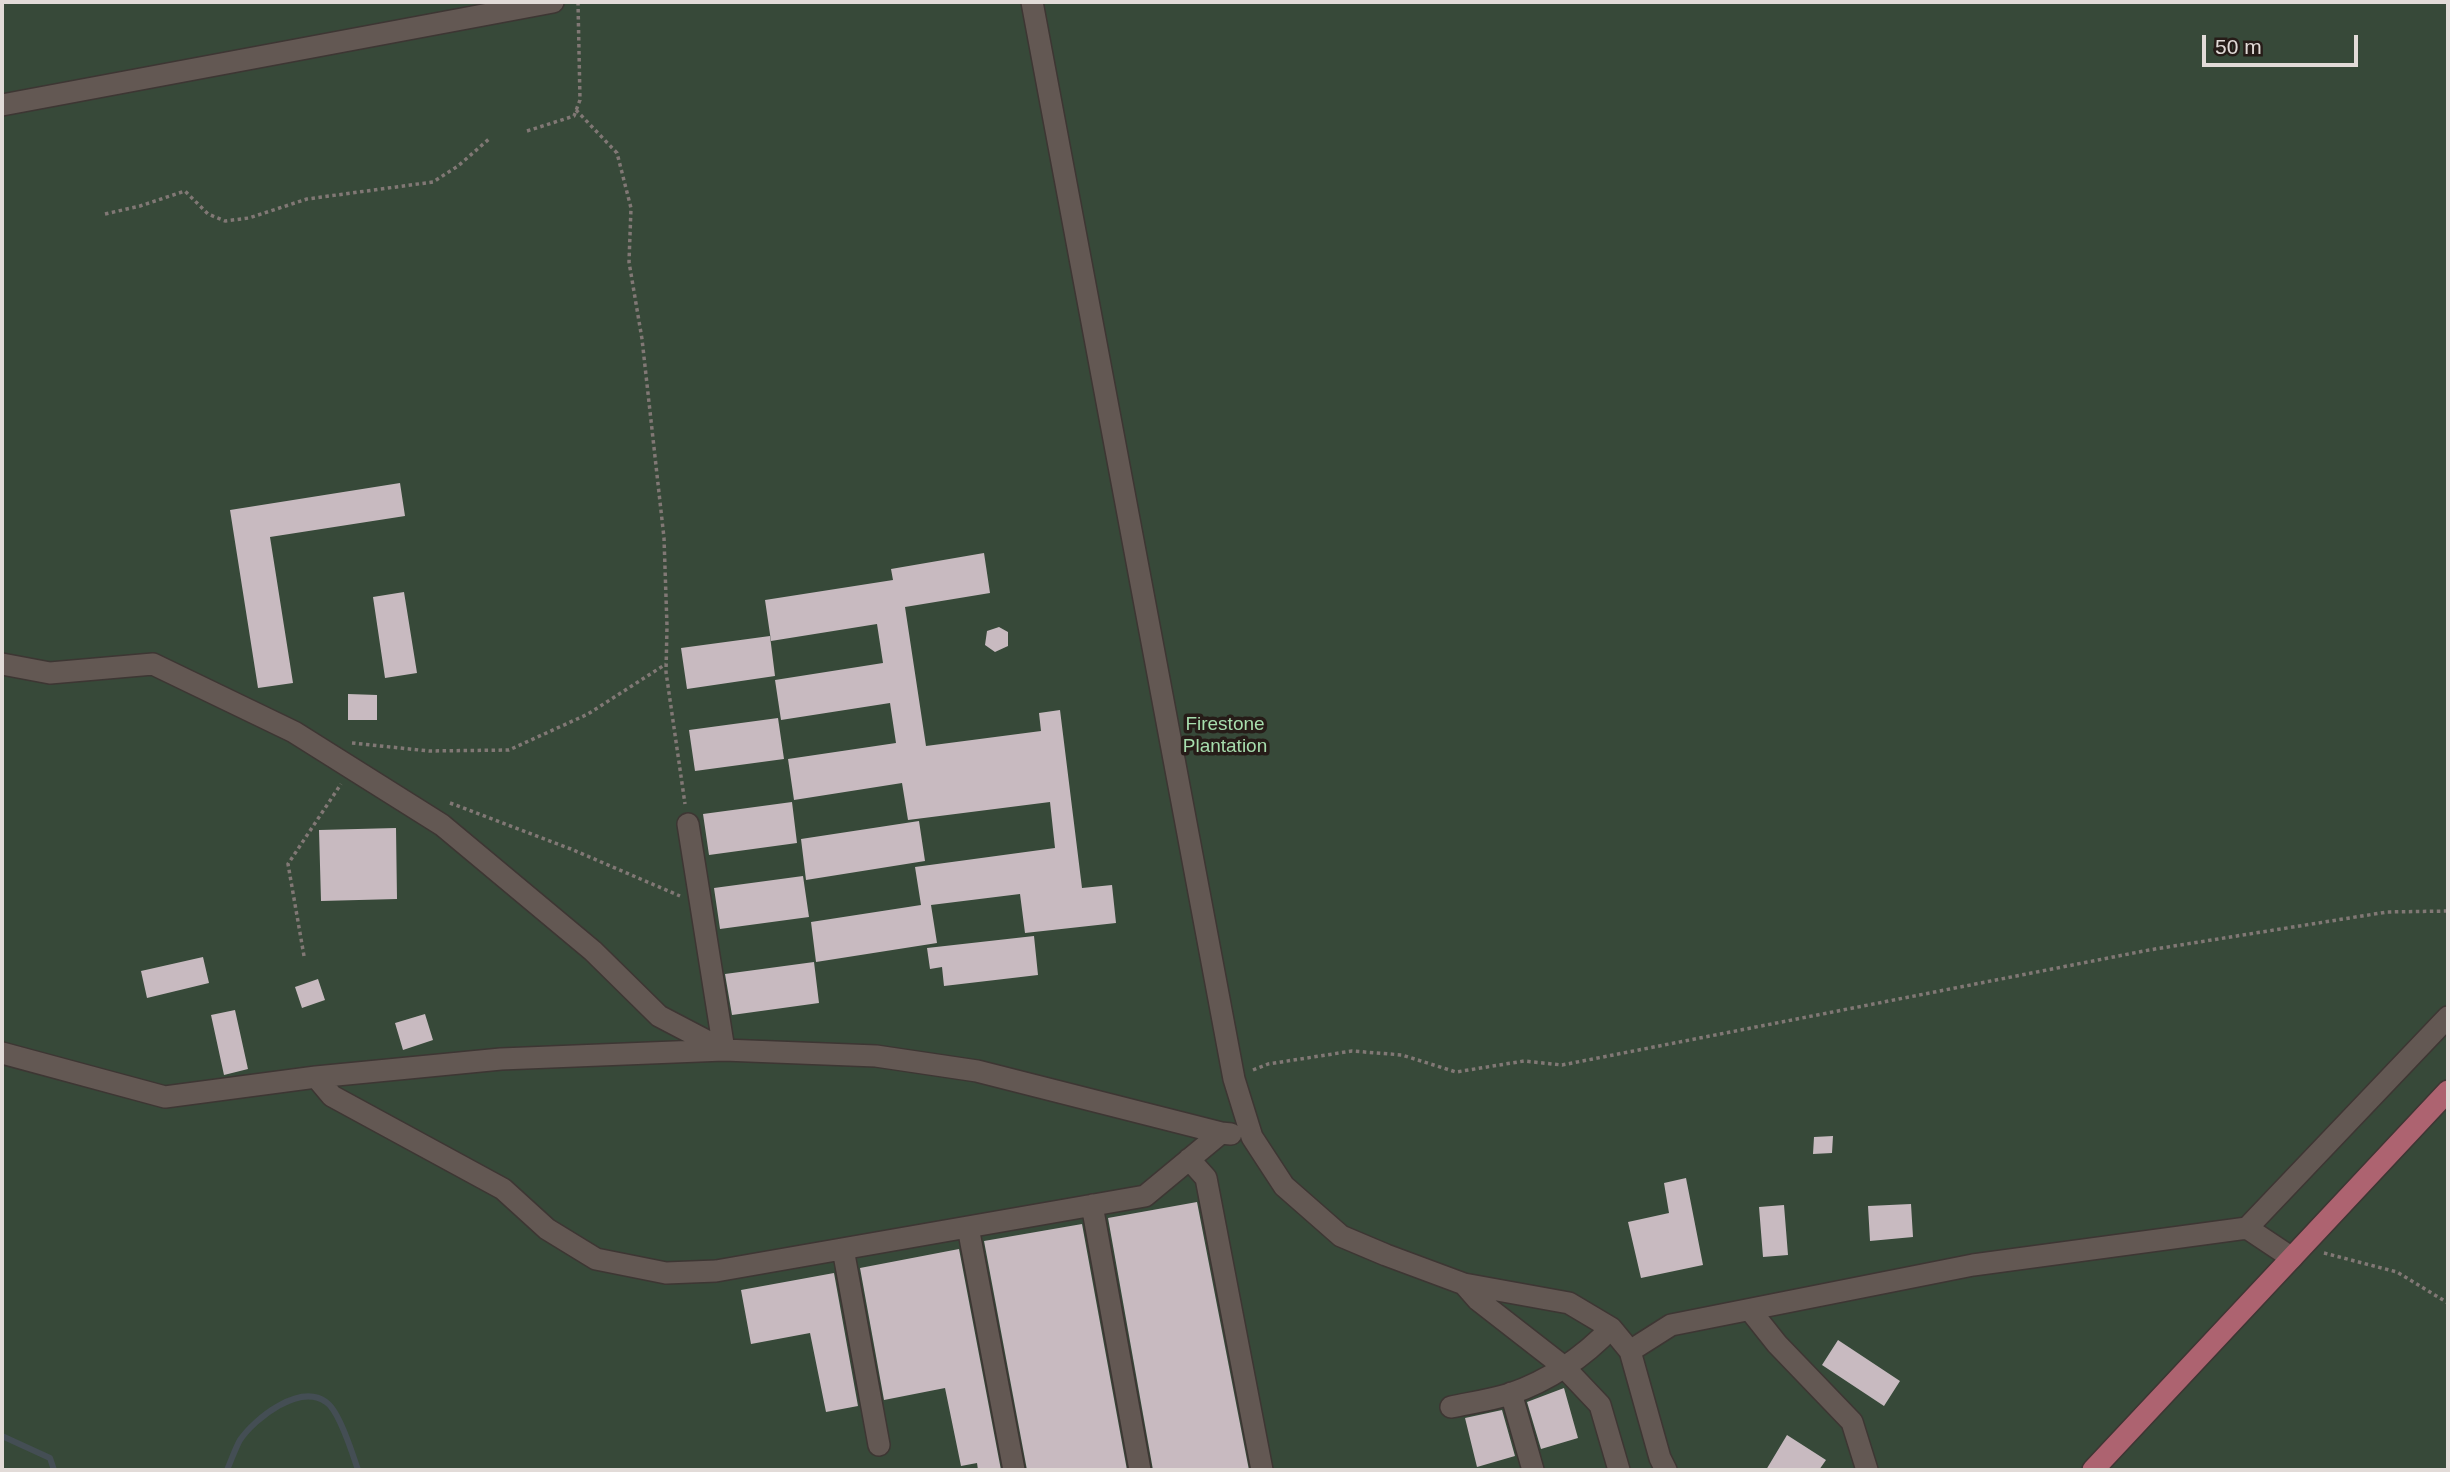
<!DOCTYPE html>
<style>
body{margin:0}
#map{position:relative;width:2450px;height:1472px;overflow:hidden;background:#261c18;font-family:Arial,sans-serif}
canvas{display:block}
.frame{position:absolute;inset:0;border:4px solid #e2dbd8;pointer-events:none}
.scale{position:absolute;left:2202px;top:35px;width:156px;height:32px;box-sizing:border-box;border:4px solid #e2dbd8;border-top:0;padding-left:9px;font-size:21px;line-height:24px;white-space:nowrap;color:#e2dbd8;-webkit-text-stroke:5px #261c18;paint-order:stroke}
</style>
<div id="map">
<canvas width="2450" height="1472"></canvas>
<div class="frame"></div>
<div class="scale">50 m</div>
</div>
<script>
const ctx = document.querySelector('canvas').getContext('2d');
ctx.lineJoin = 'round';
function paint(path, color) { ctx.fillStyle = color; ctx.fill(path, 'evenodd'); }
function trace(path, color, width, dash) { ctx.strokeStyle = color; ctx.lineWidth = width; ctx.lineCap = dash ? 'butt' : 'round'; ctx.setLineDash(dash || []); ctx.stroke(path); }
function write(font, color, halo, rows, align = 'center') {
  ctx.font = font + ' Arial,sans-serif'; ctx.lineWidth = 7; ctx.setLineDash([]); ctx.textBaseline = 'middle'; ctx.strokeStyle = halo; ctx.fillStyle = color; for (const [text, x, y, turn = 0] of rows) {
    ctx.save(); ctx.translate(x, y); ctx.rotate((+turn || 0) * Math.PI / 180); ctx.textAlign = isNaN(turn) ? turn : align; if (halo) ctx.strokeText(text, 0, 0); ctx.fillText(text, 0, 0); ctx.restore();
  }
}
paint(new Path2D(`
 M2,2H2448V1470H2Z`), '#374939');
trace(new Path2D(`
 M2,1436L50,1458L54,1470
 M227,1470C231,1461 235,1449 240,1440C255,1418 300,1383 326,1402C339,1410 353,1455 358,1470`), '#444e54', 6);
paint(new Path2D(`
 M400,483L405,516L270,537L293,683L258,688L230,510Z
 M984,553L990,593L905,607L926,746L1041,731L1039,713L1060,710L1082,888L1112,885L1116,923L1025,933L1020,894L931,905L937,943L816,962L811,922L921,905L915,867L1055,848L1050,802L908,820L902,783L794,800L788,759L896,743L890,703L781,720L775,680L883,663L877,624L771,641L765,600L893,580L891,569Z
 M404,592L417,673L385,678L373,597Z
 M999,627L1008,632V646L995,652L985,645L987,631Z
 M770,636L775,676L687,689L681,648Z
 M348,694L377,695V720H348Z
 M778,718L784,759L695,771L689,730Z
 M792,802L797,843L709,855L703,814Z
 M919,821L925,861L806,880L801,839Z
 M396,828L397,899L321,901L319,830Z
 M803,876L809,917L720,929L714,888Z
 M1034,936L1038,975L944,986L942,967L930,969L927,948Z
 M203,957L209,983L147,998L141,971Z
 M814,962L819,1003L732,1015L725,974Z
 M318,979L325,1000L302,1008L295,987Z
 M235,1010L248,1069L224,1075L211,1015Z
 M425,1014L433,1040L403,1050L395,1023Z
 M1833,1136L1832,1153L1813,1154L1814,1137Z
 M1686,1178L1703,1265L1641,1278L1628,1222L1669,1213L1664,1183Z
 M1197,1202L1249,1470H1153L1108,1218Z
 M1911,1204L1913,1237L1870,1241L1868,1206Z
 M1784,1205L1788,1255L1763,1257L1759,1207Z
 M1082,1224L1127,1470H1027L984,1241Z
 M959,1249L1001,1470H978L977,1463L961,1466L945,1388L884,1400L860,1268Z
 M834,1273L858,1406L826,1412L810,1333L751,1344L741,1290Z
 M1838,1340L1900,1381L1884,1406L1822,1365Z
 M1564,1388L1578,1438L1541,1449L1527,1402Z
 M1502,1410L1515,1456L1477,1467L1465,1418Z
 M1787,1435L1826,1460L1819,1470H1766Z`), '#c8bac0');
const minor = new Path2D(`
 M1032,2L1234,1079L1252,1137L1284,1186L1341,1236L1386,1255L1464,1284L1569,1303L1611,1328L1630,1351L1660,1458L1666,1470
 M2,105L553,2
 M2,664L50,673L153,664L294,732L442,825L593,951L659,1016L722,1049
 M688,824L724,1050
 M2,1053L165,1097L316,1077L501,1059L724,1050L876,1056L977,1071L1221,1133
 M316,1077L332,1096L503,1189L547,1229L596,1259L666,1273L716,1271L1145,1196L1221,1133L1231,1134
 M1189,1159L1206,1178L1262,1470
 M1092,1205L1140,1470
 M968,1227L1014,1470
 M2247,1228L2448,1017
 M843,1249L879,1445
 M1464,1284L1478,1300L1564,1367L1600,1405L1619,1470
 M1750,1310L1777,1344L1852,1422L1867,1470
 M1630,1351L1671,1325L1973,1265L2247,1228L2292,1258
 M1511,1393L1533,1470
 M1451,1407C1470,1403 1491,1400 1510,1394C1548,1381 1584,1357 1611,1328`);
const major = new Path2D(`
 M2093,1470L2448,1091`);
trace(minor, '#3d3633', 24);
trace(major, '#3d3633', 24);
trace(new Path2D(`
 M576,110L617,153L631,208L629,262L642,339L664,538L667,626L666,672L685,804
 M527,131L574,116L580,100L578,2
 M105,214L140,206L185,191L208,214L225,221L249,218L307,199L433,182L458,166L489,139
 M352,743L429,751L509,750L588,714L666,664
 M450,803L571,849L680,896
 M304,956L288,864L341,784
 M1253,1070L1268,1064L1352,1051L1402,1055L1456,1072L1524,1061L1562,1065L2149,950L2387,912L2448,911
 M2324,1253L2397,1272L2448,1303`), '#817875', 3.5, [3.5, 3.5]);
trace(minor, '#635853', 21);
trace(major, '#ad6370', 21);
write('19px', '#a7ddad', '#261c18', [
 ["Firestone",1225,725],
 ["Plantation",1225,747]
]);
</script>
